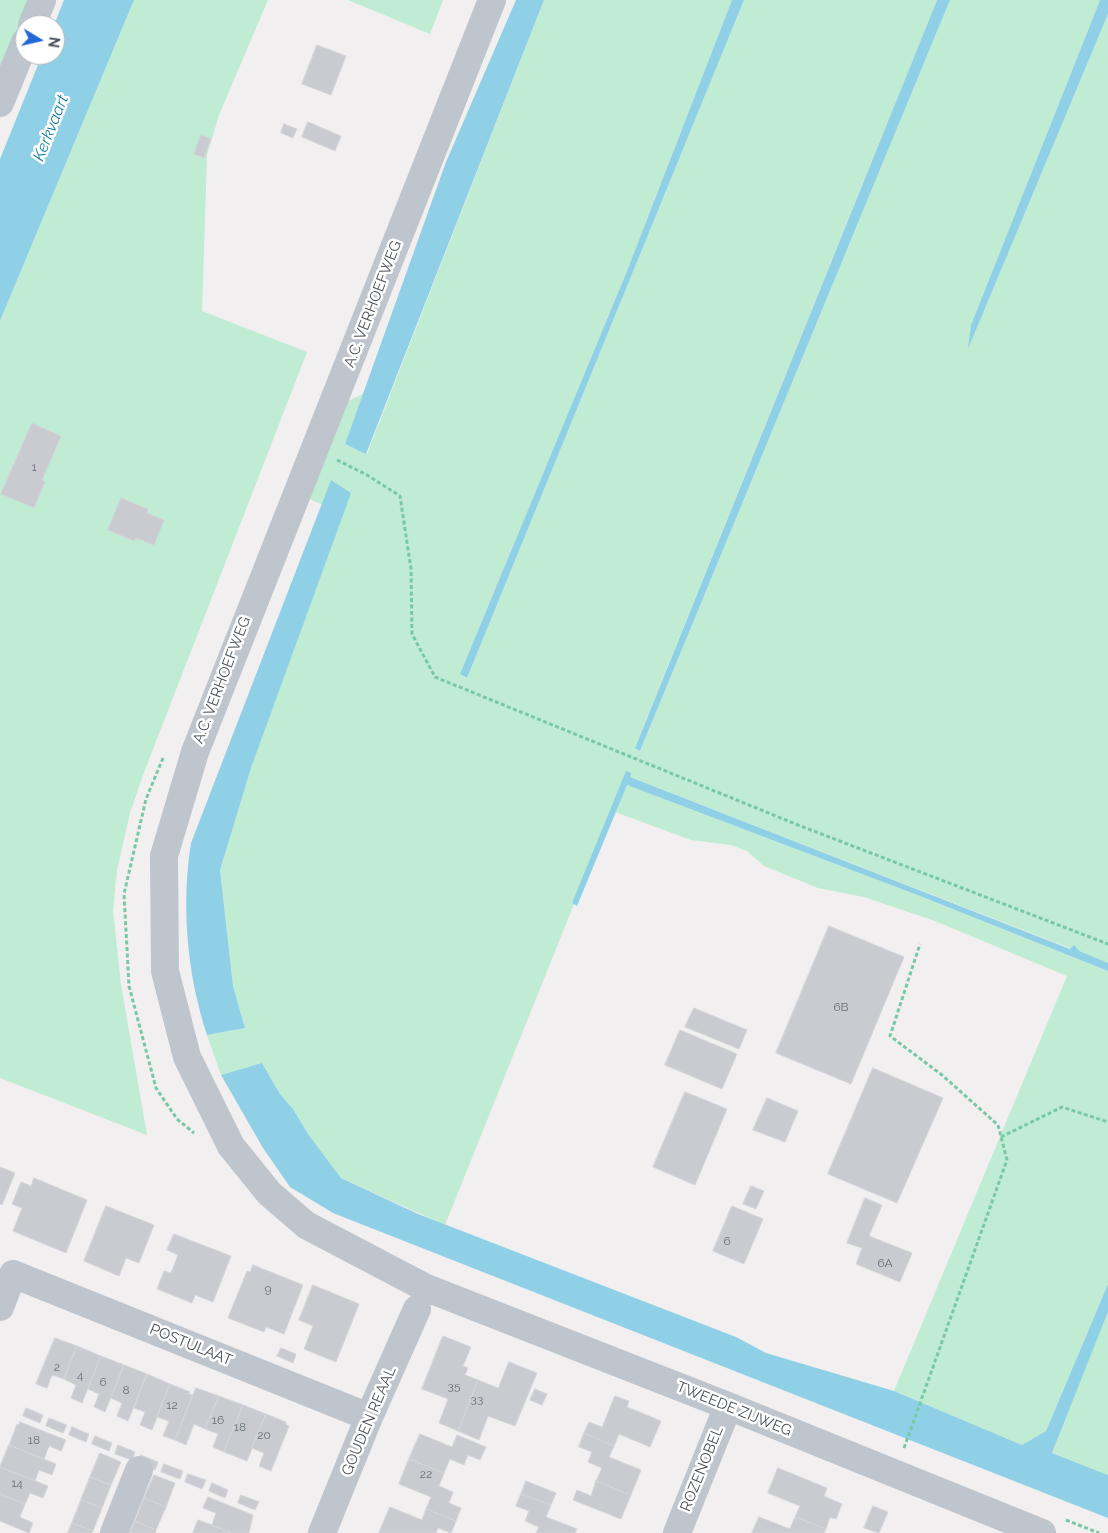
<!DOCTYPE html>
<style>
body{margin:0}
#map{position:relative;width:1108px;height:1533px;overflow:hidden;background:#f1efef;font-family:Raleway,sans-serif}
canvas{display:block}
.north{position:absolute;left:15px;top:15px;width:50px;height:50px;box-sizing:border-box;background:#fff;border:1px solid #b6b9bd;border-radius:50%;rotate:99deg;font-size:14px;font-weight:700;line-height:20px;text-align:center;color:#48515b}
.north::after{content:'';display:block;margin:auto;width:18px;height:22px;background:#2369d6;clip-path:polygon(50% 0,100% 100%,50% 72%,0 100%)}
</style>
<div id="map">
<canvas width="1108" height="1533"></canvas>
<div class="north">N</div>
</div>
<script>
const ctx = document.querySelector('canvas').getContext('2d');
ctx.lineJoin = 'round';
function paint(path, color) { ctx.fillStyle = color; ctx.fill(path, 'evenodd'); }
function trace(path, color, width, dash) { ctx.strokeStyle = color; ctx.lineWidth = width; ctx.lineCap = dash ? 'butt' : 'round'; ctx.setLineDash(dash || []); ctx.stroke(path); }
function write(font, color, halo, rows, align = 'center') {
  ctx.font = font + ' Raleway,sans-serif'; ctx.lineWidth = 5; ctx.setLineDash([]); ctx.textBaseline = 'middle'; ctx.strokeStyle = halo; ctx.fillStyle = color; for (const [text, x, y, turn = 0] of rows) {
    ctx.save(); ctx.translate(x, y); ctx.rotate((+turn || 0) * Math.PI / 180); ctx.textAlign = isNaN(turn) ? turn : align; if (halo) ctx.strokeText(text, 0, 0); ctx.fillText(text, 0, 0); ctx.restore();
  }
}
paint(new Path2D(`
 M0,0H33L0,83Z
 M134,0H268L219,115L207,155L202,311L307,352L143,775L130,813L117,870L113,910L121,985L147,1135L0,1078V321Z
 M348,0H443L430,34Z
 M544,0H732L627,271L460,674L467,678L744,0H937L635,747L640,751L950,0H1100L971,325L969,346L1108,14V963L630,777L572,903L574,904L445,1225L341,1178L308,1134L293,1109L280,1094L262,1063L221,1075L207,1035L245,1028L233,986L220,870L252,765L331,480L323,505L307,498L348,401L363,394L345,444L367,454Z
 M627,785L920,896L1108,971V1284L1046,1431L1022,1445L894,1391L1067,976L935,921L864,897L818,888L764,866L747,851L731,845L691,840L615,812Z
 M1108,1312V1475L1052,1453Z`), '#bfecd3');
paint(new Path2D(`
 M64,0H134L0,321V159L42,55H55L54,25Z
 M516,0H544L366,454L345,444L446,162Z
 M732,0H744L467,678L460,674L627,271Z
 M937,0H950L640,751L635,748Z
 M1100,0H1108V14L968,349L971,325Z
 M331,480L351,493L252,765L220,870L233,986L245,1028L207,1035C187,974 181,906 191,843Z
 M626,771L631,773L630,777L1070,949L1074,945L1079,951L1108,963V971L920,896L627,785L577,906L572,903Z
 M262,1063L280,1094L293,1109L308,1134L341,1178L418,1214L736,1337L766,1353L894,1391L1022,1445L1046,1431L1108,1284V1312L1052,1453L1108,1475V1518L333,1213L290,1187L263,1148L221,1075Z`), '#8fd0e7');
const building = new Path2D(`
 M317,45L346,56L331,95L302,84Z
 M308,122L341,136L335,151L302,137Z
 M284,124L297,129L293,138L281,133Z
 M201,135L211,139L204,158L194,154Z
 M32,423L61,436L42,480L45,482L34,508L1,494Z
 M121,498L148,509L147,513L164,520L154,545L136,538L134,541L108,530Z
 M829,926L904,957L851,1084L776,1053Z
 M694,1008L747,1030L739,1049L685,1027Z
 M680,1030L737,1054L722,1089L665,1065Z
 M873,1068L943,1098L897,1203L828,1174Z
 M685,1092L727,1109L695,1185L653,1167Z
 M767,1098L798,1111L785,1142L753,1130Z
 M0,1167L15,1173L2,1205L0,1204Z
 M34,1178L87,1200L66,1253L13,1231L22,1208L12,1204L21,1182L31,1186Z
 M751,1186L764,1191L756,1209L743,1204Z
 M865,1198L882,1205L869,1236L912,1253L900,1282L856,1264L862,1248L847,1243Z
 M106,1206L154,1225L139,1263L126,1258L119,1276L84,1261Z
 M732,1206L763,1219L744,1264L713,1251Z
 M174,1234L231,1256L213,1302L195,1295L192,1303L157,1289L164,1271L171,1273L178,1255L167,1250Z
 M253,1265L303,1285L284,1334L266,1327L264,1332L228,1318L247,1271L250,1272Z
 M313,1285L359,1304L336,1362L304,1349L313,1326L299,1320Z
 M443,1336L471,1347L463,1366L468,1368L465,1375L478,1380L458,1431L439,1423L448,1399L422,1389Z
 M55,1338L77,1346L64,1379L52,1375L47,1388L36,1384Z
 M77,1346L101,1356L82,1403L71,1398L76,1385L64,1379Z
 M281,1348L296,1354L293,1363L277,1356Z
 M101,1356L124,1365L105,1412L94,1407L99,1394L88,1389Z
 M509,1362L537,1373L515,1426L488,1416L479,1440L458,1431L478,1380L498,1388Z
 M124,1365L147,1374L128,1421L117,1416L122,1403L111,1398Z
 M147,1374L170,1384L152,1430L140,1425L145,1412L134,1408Z
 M170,1384L190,1392L189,1394L193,1395L175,1440L163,1436L169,1421L157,1417Z
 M196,1388L219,1396L205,1429L194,1424L186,1445L175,1440Z
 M535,1389L547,1394L542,1405L530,1400Z
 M219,1396L243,1405L224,1452L213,1447L218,1434L205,1429Z
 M615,1396L629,1401L627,1407L661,1421L650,1447L619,1434L614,1446L584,1433L589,1422L602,1427Z
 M243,1405L266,1414L247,1461L224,1452Z
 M26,1408L43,1415L40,1423L23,1416Z
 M266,1414L286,1422V1425L289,1426L271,1471L259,1466L264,1453L252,1448Z
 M49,1418L67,1425L63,1433L46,1426Z
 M20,1422L66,1440L61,1451L49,1446L44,1459L9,1445L17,1424L19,1425Z
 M72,1427L89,1434L86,1442L69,1435Z
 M584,1433L614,1446L609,1457L641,1470L631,1495L596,1481L602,1468L588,1462L592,1452L579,1447Z
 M420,1434L452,1447L457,1435L486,1447L480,1460L468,1455L464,1465L450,1459L444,1473L409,1459Z
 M95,1436L112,1443L109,1451L92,1444Z
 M9,1445L56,1464L52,1475L39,1470L35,1481L0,1467Z
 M118,1445L135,1452L132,1460L115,1454Z
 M100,1453L121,1462L111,1485L90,1477Z
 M141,1455L158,1462L155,1470L138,1463Z
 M409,1459L444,1473L439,1486L453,1492L449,1503L461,1508L456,1521L426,1509L431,1497L399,1484Z
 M164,1464L183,1471L180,1479L161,1472Z
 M0,1467L48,1486L43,1498L30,1493L25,1504L0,1494Z
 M778,1468L827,1488L824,1496L842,1504L836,1519L830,1517L826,1529L795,1517L800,1506L768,1493Z
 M188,1474L206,1480L202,1489L185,1482Z
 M154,1475L175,1483L166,1507L144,1498Z
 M90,1477L111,1485L102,1508L81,1500Z
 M526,1481L556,1493L551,1505L521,1494Z
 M596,1481L631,1495L621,1519L573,1500L577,1490L591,1496Z
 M212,1483L228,1490L225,1498L209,1491Z
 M0,1494L25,1504L20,1517L33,1523L29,1533L0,1521Z
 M521,1494L551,1505L546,1517L577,1529L575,1533H536L539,1527L525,1521L529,1511L516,1506Z
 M241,1495L259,1502L255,1510L238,1503Z
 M208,1497L253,1515L249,1533H231L212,1525L216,1513L203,1508Z
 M144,1498L166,1507L156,1530L135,1521Z
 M81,1500L102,1508L93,1531L72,1523Z
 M873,1506L888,1512L879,1533L864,1528Z
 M390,1507L422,1520L426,1509L456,1521L451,1533L438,1528L436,1533H379Z
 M759,1517L790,1529L795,1517L826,1529L824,1533H752Z
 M198,1520L212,1525L231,1533H193Z
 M135,1521L156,1530L155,1533H130Z
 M72,1523L93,1531L92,1533H68Z`);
paint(building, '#c9cbd1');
trace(building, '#d3d5da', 1);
trace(new Path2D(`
 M337,460L367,475L400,496L411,569L412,634L435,677L798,825L1108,944
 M163,758L146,799L124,894L129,986L156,1088L177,1119L194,1133
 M1001,1137L1062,1107L1108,1122
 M904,1448L1007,1160L998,1125L942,1075L890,1036L920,944
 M1066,1520L1099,1533`), '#79c8a5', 3, [4, 2.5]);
trace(new Path2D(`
 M492,0L195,752L164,856L165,971L187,1057L231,1146L269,1193L306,1225L424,1287L728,1406L1042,1533
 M32,25L42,0
 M0,103L25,42
 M0,1307L13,1274L369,1417
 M114,1533L139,1470
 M322,1533L369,1417L417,1309
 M677,1533L728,1406`), '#bec5cd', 28);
write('12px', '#687078', null, [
 ["1",34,467],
 ["6B",841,1007],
 ["6",727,1241],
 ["6A",885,1263],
 ["9",268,1289],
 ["2",57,1367],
 ["4",80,1375],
 ["6",103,1382],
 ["35",454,1386],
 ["8",126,1390],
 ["33",477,1399],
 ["12",172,1405],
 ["16",218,1420],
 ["18",240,1427],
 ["20",264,1435],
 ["18",34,1440],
 ["22",426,1474],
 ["14",17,1483]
]);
write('15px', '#48515b', '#fff', [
 ["A.C. VERHOEFWEG",373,304,-69],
 ["A.C. VERHOEFWEG",222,680,-69],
 ["POSTULAAT",191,1345,22],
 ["TWEEDE ZIJWEG",734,1409,22],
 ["GOUDEN REAAL",369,1421,-67],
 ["ROZENOBEL",702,1469,-68]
]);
write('italic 16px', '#147da1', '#fff', [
 ["Kerkvaart",51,128,-68]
]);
</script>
